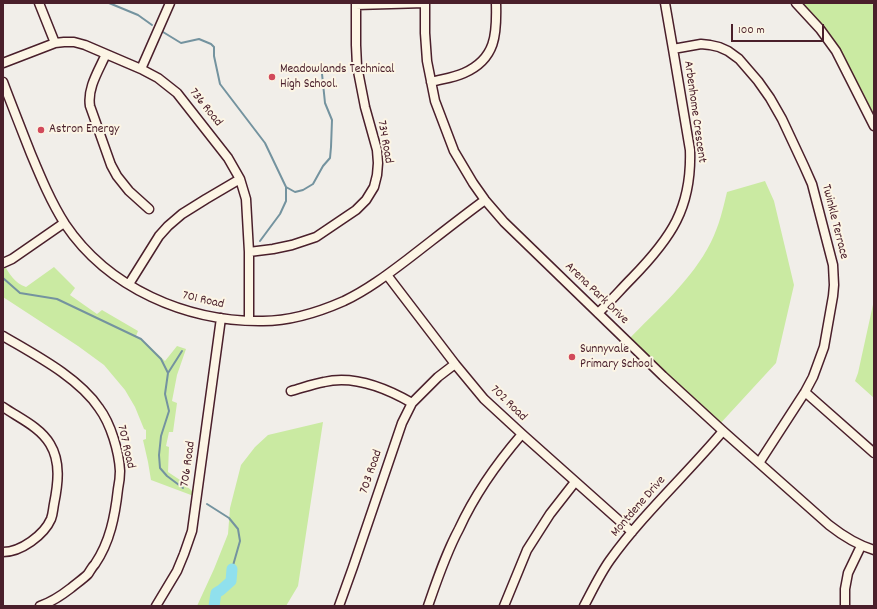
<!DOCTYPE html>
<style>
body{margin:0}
#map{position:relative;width:877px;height:609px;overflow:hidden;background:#f1eee9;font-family:Dekko,sans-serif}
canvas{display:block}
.frame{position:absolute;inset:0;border:4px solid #4a1f2b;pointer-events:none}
.scale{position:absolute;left:731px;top:24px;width:93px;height:18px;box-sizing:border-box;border:2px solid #4a1f2b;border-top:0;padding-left:5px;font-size:12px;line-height:14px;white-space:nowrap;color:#4a1f2b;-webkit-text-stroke:3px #fcf5e5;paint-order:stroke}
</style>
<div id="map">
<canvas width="877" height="609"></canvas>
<div class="frame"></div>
<div class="scale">100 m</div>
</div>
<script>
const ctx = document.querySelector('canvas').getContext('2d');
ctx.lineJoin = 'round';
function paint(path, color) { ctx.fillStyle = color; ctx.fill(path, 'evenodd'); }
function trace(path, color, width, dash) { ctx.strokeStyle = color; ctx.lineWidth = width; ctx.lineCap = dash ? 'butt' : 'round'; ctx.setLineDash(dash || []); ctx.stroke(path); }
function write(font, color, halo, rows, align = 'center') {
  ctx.font = font + ' Dekko,sans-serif'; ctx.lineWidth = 4; ctx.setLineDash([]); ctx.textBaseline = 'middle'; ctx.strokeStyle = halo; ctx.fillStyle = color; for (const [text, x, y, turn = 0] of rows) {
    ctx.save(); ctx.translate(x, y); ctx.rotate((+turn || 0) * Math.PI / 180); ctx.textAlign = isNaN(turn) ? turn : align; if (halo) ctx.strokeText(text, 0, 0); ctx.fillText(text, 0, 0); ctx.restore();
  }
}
paint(new Path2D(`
 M796,3H872L874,7V127L841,60Z
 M765,181L774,201L794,285L776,363L718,426L627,341C657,310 692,280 711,242C719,226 723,209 727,192Z
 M3,263C9,273 14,283 26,287L54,267L75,288L70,295L97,314L102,310L138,331L136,336L146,343L165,361L177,346L186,349L177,375L172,401L177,403L173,432H169L166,446L169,447L168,472L183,482L185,485L197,495V498L191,495L151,480L148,462L143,440L146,439V430L144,429L135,407L125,390L104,365L78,346L3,297Z
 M874,300V398L855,381L858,373Z
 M323,422L298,586L286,606H197L214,569L228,534L230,508L241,465L255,447L268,435Z`), '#caeaa2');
trace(new Path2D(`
 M109,3L138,15L152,25
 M163,32L181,43L199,39L211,44L214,47V56L220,84L265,143L286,187V201L280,214L260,241
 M286,187L295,192L303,190L313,184L323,166L330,158L331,147L332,120L325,103L321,64
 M3,278L20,293L57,299L141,339L161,359L168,373
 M182,351L168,373L165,394L169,411L161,436L159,455L160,468L167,476L183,488
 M207,504L229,518L238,529L240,541L232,569`), '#74939f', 2);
trace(new Path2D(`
 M214,606L216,593L221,590L231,581L232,569`), '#90e0ed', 11);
const minor = new Path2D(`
 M39,3L55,43
 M425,3V33L427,61L435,101L454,151L473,183L485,200L504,222L663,376L723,431L829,525C843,536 857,545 874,550
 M796,3L820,29L836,51L874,126
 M356,5L425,3
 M673,49L701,44L710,45L719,47L728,51L739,59L758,81L770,98L782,119L804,166L812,184L833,265L834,285L833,296L824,347L813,377L805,392L759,463
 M106,54C99,70 87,88 90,106L111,165L117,176L129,191L149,209
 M3,63L55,43L64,42H74L85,45L141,69L158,78L177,93L228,158L240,179L246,199L249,252V320
 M141,69L170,3
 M3,82C12,106 22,131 31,154C41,178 51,202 65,224C108,288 186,322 263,321C289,321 319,312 344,301C367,290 387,275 408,259C434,239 459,219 485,200
 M431,82C442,79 453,78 464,73C496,59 497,34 496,3
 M249,252L273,249L292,245L316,237L356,210L366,200L374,187L377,175L378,163L377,150L365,107L357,66L356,45V3
 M3,263L12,259L64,223
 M387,275L455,364L484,399L522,434L632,532
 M129,284L159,236L168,226L182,214L206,199L240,179
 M598,313C610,302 621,289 632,278C671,238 692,208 690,150L673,49L665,3
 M3,336C35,355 78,377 99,408C111,424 119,452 120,471C120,477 119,484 118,489C115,516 110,542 95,564C92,567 90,571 88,574C83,579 77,583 71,588C62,595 52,602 40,606
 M291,391C302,388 313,384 324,382C353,375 386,388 412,403
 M805,392L874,453
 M3,407C19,418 40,427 50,444C61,462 58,484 54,504C53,509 53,514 51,519C44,535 21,552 3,552
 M156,606L177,571L184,554L192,531L221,318
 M339,606L353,567L402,423L412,403L438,377L455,364
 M428,606C437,580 446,553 459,529C475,494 497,463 522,434
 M504,606L527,550L550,514L575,482
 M584,606C592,591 600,574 610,560C643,514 686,475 723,431
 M845,606V589L848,573L861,546`);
trace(minor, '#4a1f2b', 11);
trace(minor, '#fcf5e5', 8);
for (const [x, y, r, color] of [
 [272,77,4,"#d1495b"],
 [41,130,4,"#d1495b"],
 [572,357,4,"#d1495b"]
]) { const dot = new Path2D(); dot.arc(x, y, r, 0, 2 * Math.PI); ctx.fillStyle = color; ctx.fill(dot); trace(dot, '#fcf5e5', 1.5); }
write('13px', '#4a1f2b', '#fcf5e5', [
 ["Meadowlands Technical",280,70],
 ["High School.",280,85],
 ["Astron Energy",49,130],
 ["Sunnyvale",580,350],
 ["Primary School",580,365]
], 'left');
write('13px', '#4a1f2b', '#fcf5e5', [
 ["736 Road",205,108,51],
 ["Arbenhome Crescent",694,112,82],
 ["734 Road",384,142,80],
 ["Twinkle Terrace",834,222,76],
 ["Arena Park Drive",596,294,44],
 ["701 Road",203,301,13],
 ["702 Road",508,404,44],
 ["707 Road",125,447,77],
 ["706 Road",189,464,-82],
 ["703 Road",372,472,-71],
 ["Montdene Drive",639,507,-49]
]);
</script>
